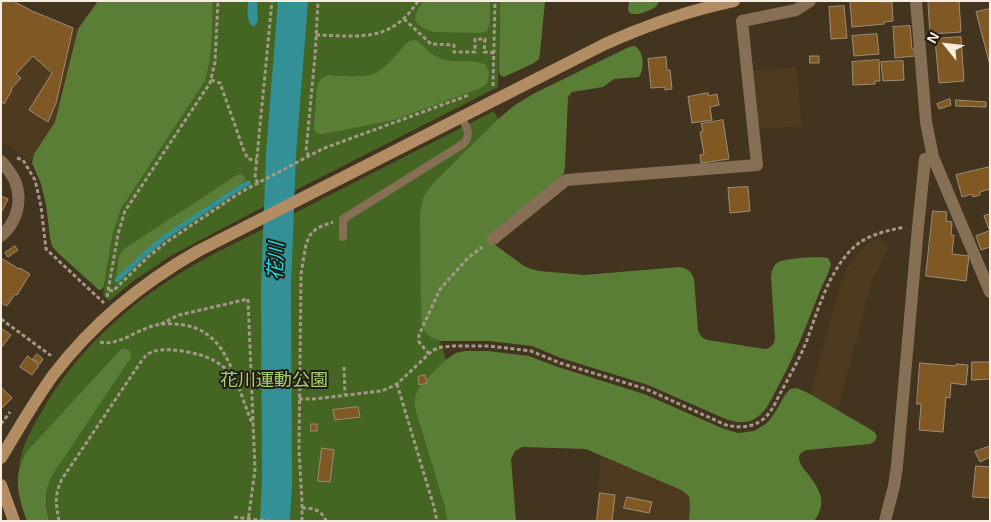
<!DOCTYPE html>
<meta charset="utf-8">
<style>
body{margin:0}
#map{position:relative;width:991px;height:522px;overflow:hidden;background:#433420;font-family:Helvetica,sans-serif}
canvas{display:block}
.frame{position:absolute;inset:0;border:2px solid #f7eee1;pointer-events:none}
.north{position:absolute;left:921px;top:20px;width:50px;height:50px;-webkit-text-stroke:4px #241d14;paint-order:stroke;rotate:299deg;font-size:14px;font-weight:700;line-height:20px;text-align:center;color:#f7eee1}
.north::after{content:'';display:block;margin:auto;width:18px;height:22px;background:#f7eee1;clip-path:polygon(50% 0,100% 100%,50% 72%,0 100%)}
</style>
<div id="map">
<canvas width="991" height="522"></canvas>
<div class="frame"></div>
<div class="north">N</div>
</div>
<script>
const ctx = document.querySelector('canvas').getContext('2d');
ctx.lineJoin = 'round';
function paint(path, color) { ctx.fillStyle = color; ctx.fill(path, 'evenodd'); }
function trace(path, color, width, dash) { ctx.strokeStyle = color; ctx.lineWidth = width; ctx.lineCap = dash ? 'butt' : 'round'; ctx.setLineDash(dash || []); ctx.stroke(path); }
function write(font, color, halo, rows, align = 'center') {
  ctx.font = font + ' Helvetica,"Noto Sans JP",sans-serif'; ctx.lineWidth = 4; ctx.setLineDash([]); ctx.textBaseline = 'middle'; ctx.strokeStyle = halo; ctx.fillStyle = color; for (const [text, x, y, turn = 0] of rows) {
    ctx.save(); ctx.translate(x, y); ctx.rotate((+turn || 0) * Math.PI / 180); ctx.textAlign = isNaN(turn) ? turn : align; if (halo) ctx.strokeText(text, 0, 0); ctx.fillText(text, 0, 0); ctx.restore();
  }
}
paint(new Path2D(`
 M1,1H15L32,10L78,29L55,122L30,161L1,141Z
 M796,67L802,126L758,129L752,71Z
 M877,238L889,245L871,284L838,410L810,394L838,293L846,269L861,249Z
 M601,455L681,490L689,496L690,504L689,521H595Z`), '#4d3a1f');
paint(new Path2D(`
 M213,1H500L498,87L284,196L283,219L494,111L498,119L433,183L432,338L440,341L446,360L424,381L416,412L444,504L447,521H49C46,507 45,497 48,483L124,349L120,350L27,451L22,459L19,467C21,447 32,428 42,411C74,354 126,306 182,272C211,254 242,240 273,224V202L172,255L132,282L109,301L103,295L113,233L121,209L205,81C213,57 212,27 213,1Z`), '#456522');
paint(new Path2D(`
 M98,1H213C212,27 213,57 205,81L121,209L113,233L104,286L102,289L99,290L58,253L52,246L50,238L46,205L41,184L32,163L34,154L55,122L78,29Z
 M423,1H490V22L487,31L479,33L434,32C426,30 419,27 415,20L416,13Z
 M500,1H545L540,53L539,59L534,63L504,77L500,75L499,71Z
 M629,1H659C657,5 658,5 654,8C649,11 631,19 628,10C628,9 629,2 629,1Z
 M416,40C425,46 431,56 442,59C457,64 472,58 486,65L489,72L487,84L481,88L394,120L323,134C317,134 315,133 314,127L317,86C320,80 322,77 329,75C342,76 361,78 373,74C384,71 398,52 406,44L410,41Z
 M635,46C644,52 645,68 639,77L614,79L603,87L572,92L568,97L565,166L564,173L494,244L524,266L531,269L539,271L584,275L680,267C688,269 691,271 694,279L698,330C700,336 702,338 708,340L765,349C772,348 773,345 775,339L771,277C772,272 772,267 777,263C784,258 819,256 828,258L831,264C829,274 823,283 819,293C806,327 793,360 775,392C771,400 767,409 760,415C751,424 739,423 728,420L648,385L561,358L532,346L489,341H440L432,338L425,332L421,323L420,214L423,198L433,183L498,119L515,105L533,94L629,47Z
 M241,174L244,176L245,179L242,183L203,209L191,222L156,247L122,278L119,280L116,278L119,256L124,249L237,175Z
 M124,348L129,350L131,354L130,359L53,474C44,491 45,502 49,521H27C18,496 12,474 27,451L120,350Z
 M465,351H488L529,356L558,367L644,394L724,429L738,433L754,431L767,423L776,411L785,395L790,389L797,388L810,394L873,431C879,436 877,441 870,444L806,450L801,453L799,456C799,464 803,468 808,474C820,490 828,503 814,521H689L690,504L689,496L681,490L586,449L522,447L515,451L511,459L516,521H447L444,504L416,412C415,405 414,399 417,392C421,383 445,359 454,354C457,352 462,352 465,351Z`), '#5b7e37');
paint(new Path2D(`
 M248,1H257L258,20L255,26H252C246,20 248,9 248,1Z`), '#339096');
trace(new Path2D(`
 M269,172L280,166
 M117,280L145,254L165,237L239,188L248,183`), '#339096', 5);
trace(new Path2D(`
 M275,521L277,482L276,287L281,154L293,1`), '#339096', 30);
const building = new Path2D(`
 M5,1H13L32,11L73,28L56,103L48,122L29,110L52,73L33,56L16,74L21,78L11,89L12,90L4,104L1,101V5Z
 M862,1L892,2L893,21L884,22V24L852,27L850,2Z
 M929,1H959L961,32L930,34L928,3Z
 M844,6L847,38L831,39L829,7Z
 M990,9V65L976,12Z
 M910,26L912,49H914L915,56L895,58L893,27Z
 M877,34L879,54L854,56L852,36Z
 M961,37L964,81L939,83L935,39Z
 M810,56H819V63H810Z
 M666,57L667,70H670L672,89L665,90V87L651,88L648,59Z
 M879,60L880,81H875V84L853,85L852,62Z
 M903,61L904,80L883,81L881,62Z
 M708,93L709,96L717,94L719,105L710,107L712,120L692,123L688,97Z
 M950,99L951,105L939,109L937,104Z
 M956,100L986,102V107L956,106Z
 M723,120L729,159L701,163L700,155L704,154L700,132L703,131L701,124Z
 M990,167V189L980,192V195L973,197L972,194L962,197L956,175Z
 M748,187L750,211L730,213L728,188Z
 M1,196L8,199L1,213Z
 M933,211L947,212L946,221L952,222L951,235H954L952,254L969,256L966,281L926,276Z
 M990,214V228L989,229L984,216Z
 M990,231V247L981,250L976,236Z
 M15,246L18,250L8,257L5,253Z
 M1,258L19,269L20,268L30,274L17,295L15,294L7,306L1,303Z
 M1,328L11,335L1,348Z
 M37,354L43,359L40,364L33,359Z
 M28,356L39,365L32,375L20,367Z
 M972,362H990V379L972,380Z
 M920,363L956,366V364L968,365L966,385L951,383L950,398L946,397L943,432L919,430L921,404H917Z
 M425,375L427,383L419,385L418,377Z
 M1,387L12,398L1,409Z
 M358,407L360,417L335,420L333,410Z
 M311,424H317V431H311Z
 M990,446V457L980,462L975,452Z
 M322,448L334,450L330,482L318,481Z
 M976,466L990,467V498L973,497Z
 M600,493L615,495L612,521H597Z
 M627,497L652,502L649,513L624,508Z`);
paint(building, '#7f5823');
trace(building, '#9f8d76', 1);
trace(new Path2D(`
 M404,19L431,44L454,45V52H475V39H485L484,52L494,53
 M316,35C360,36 391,43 418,1
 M211,80L220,83L244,151L248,159L257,160
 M493,86L495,1
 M309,156L306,151L315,56L318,1
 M17,158L23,160L35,180L41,206L46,249L104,303
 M258,183L255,178L272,1
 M109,290L113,291L148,257L168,241L241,192L322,149L469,95
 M107,297L118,234L125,211L210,83L215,62L218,1
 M1,319L50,355V356
 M161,324L179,315L248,299L255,470L248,521
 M100,342C116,346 133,333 147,328C159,323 172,323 184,325C217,331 227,356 238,384C242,397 247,410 252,423
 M429,354L419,342V335L440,289L468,258L482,247
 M344,367L345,395
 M397,384L434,507L437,521
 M299,399H314L381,391L389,388L397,384L433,350L442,347L452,346H488L531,351L560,363L646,389L726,425C739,428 751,428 762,420C771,414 776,401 781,392C790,375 800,358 807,340C818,310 827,277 849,252C864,235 883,232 904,227
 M1,424L10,412
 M302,508C313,508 322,510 326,521
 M234,517L269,521
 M59,521C56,504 54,495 62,479L140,363C144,357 148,353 155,351C168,347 201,353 213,360C221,364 228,371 235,377L228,391
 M302,521V502L299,450L301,274L306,244L310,235L317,228L333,222`), '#a49888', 3, [4, 2.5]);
trace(new Path2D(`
 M343,237V219L463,144C472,135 467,127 461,117`), '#866f55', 8);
trace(new Path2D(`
 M916,1L926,122L933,157L990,292
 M1,161C6,167 12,174 15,181C23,201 17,222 1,236
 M493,239L566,180L757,165L742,21L796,10L810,1
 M885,521L894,486L897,466L918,227L925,159L933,157`), '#866f55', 12);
trace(new Path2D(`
 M1,458C18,430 34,401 54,374C93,323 142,283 198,251L605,44C647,25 690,10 734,1
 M1,485L14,521`), '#b28d63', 12);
write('18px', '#a2d472', '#241d14', [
 ["花川運動公園",274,381]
]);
write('italic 19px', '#16deea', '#241d14', [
 ["花川",277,261,-88]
]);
</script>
